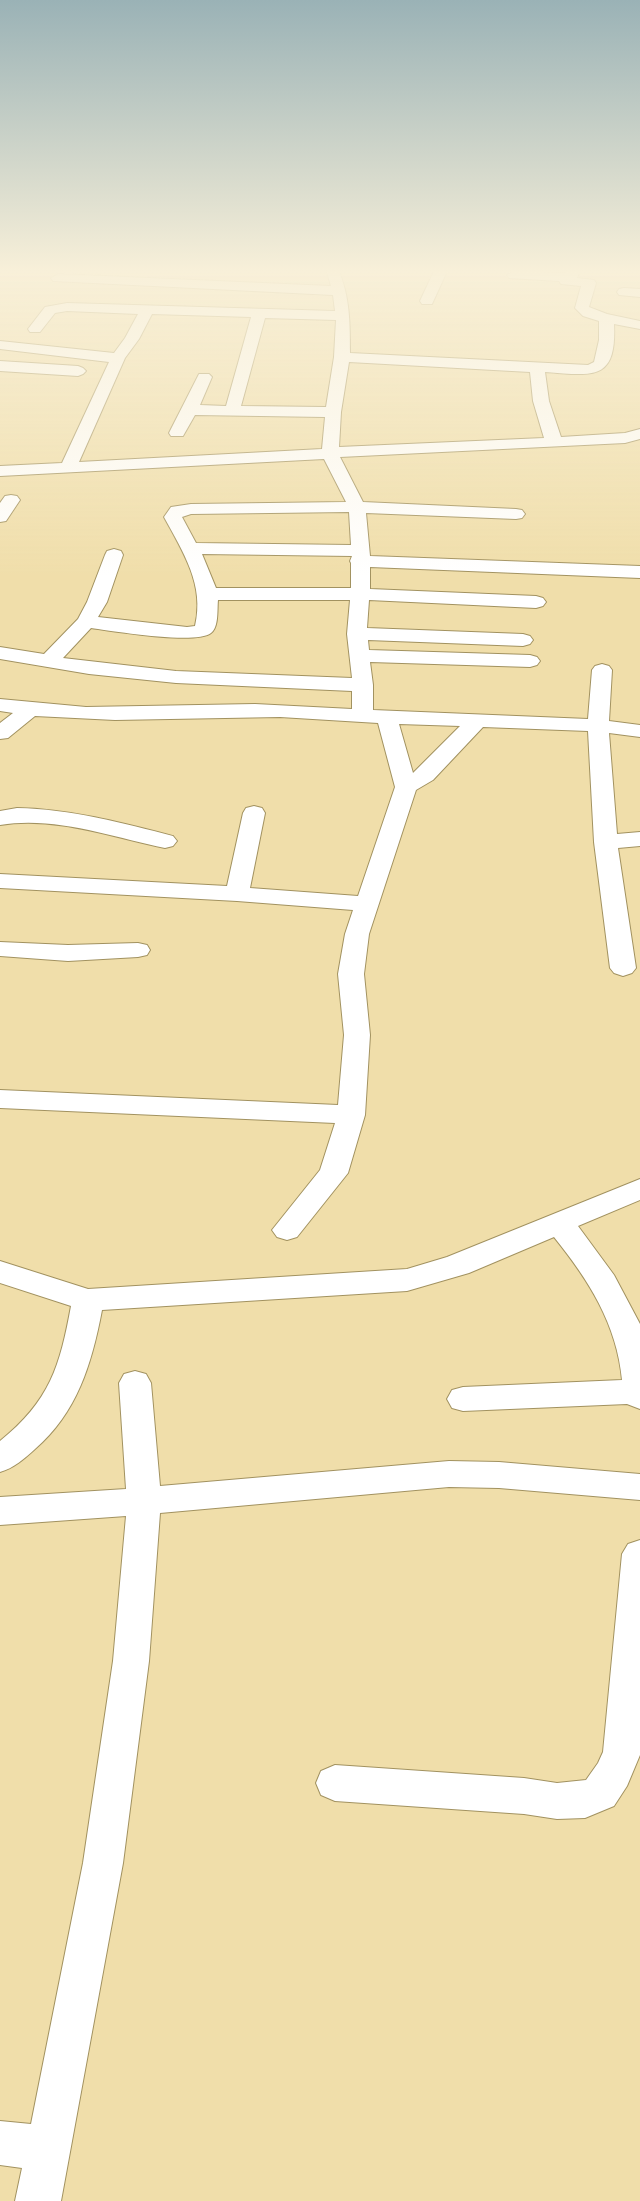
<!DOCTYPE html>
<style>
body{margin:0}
canvas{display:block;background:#f0deaa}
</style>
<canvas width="640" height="2201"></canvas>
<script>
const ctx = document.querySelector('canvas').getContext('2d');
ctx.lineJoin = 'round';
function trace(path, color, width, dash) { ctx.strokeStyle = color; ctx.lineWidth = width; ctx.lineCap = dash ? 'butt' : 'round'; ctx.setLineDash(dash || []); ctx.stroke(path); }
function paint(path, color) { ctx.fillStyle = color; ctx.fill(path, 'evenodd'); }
const minor = new Path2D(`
 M326,269H338C350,297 350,323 350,353L588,365L594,362L599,340V321L583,316L575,308L581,286L561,284L559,281L509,278L507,275L514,271L566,273L568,269H580L577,278L594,280L596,283L589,307L607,314L640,321V329L614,324C617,383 591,375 545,372L549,401L561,437L625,433L640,429V439L625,443L340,457L363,502L516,509L522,510L525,514L522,518L516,519L366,513L370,556L640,566V578L370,567V589L536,596L543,598L546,602L543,606L536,608L369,600L367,628L523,634L530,636L533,640L530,644L523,646L368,640L369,650L530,655L537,657L540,661L537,665L530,667L370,662L373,685V710L588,719L592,670L595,666L602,664L609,666L612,670L609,721L640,725V737L609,733L617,834L640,832V846L618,848L636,968L632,973L623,976L614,973L610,968L594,842L588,731L483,727L433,780L416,790L369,934L364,974L370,1035L365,1115L348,1173L297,1237L287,1240L277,1237L272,1230L320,1170L335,1123L0,1108V1090L338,1105L344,1035L338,974L345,934L353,910L237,901L0,888V874L227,886L243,813L246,808L254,806L262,808L265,813L250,888L358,896L395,787L378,723L280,717L115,720L35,716L8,738L0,739V723L13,713L0,711V699L86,707L255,704L352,709V691L176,683L89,674L0,659V647L44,654L78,619L87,602L105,555L107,551L114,549L121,551L123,555L107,602L98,617L187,627L195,626C205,585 183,552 164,517L171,507L191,504L346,502L324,459L0,476V466L62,463L109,362L0,349V341L114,353L125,338L138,314L67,311L55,313L40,332H30L28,329L45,307L67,303L335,311L333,295L53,281L51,278L58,274L331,286ZM152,314L251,317L226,406L200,405L212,377L209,374H199L169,433L171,436H183L195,415L325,417L322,449L79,462L125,358L139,339ZM265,318L336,320L334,357L326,407L241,406ZM349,362L530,372L533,401L544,438L339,447L341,412ZM349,512L351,545L196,543L182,517L191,514ZM202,554L352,556L350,561L351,563V588H216ZM218,600H350L347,634L352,678L176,671L63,658L91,628C112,631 196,645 211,633C219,627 217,609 218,600ZM399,724L460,726L413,773Z
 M435,269H448L432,304H422L420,301Z
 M624,288L640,289V297L619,295L617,292L619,289Z
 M0,361L78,366L83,368L86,371L83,374L78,376L0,371Z
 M11,495L17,496L20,500L6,521L0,522V503L5,496Z
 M17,808C70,809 123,823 173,836L177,841L173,846L165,848C111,837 56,816 0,825V811Z
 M0,942L68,945L138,943L147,945L150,950L147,955L138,957L68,961L0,956Z
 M640,1179V1200L578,1226L614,1275L640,1324V1409L627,1404L463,1411L452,1408L447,1399L452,1390L463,1387L622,1380C617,1324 588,1279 554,1237L469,1273L407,1291L102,1310C92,1363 77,1413 35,1449C24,1459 14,1468 0,1472V1441C50,1401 60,1366 71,1306L0,1283V1261L88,1289L407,1269L447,1257Z
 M135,1371L146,1374L151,1383L160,1486L449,1461L499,1462L640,1474V1500L499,1488L449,1487L160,1513L149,1661L123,1863L61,2201H15L22,2168L0,2165V2121L31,2124L83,1863L113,1661L126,1516L0,1525V1497L126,1489L119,1383L124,1374Z
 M640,1540V1755L627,1786L614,1806L585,1818L557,1819L524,1814L335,1801L321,1795L316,1783L321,1771L335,1765L524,1778L557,1783L586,1780L598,1763L603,1752L622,1554L628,1544Z`);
trace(minor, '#a29260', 2);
paint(minor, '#fff');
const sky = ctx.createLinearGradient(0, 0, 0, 577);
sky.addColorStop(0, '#9ab2b6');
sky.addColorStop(0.47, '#f8f0d9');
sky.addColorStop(1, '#f8f0d900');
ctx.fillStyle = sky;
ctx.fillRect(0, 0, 640, 577);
</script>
